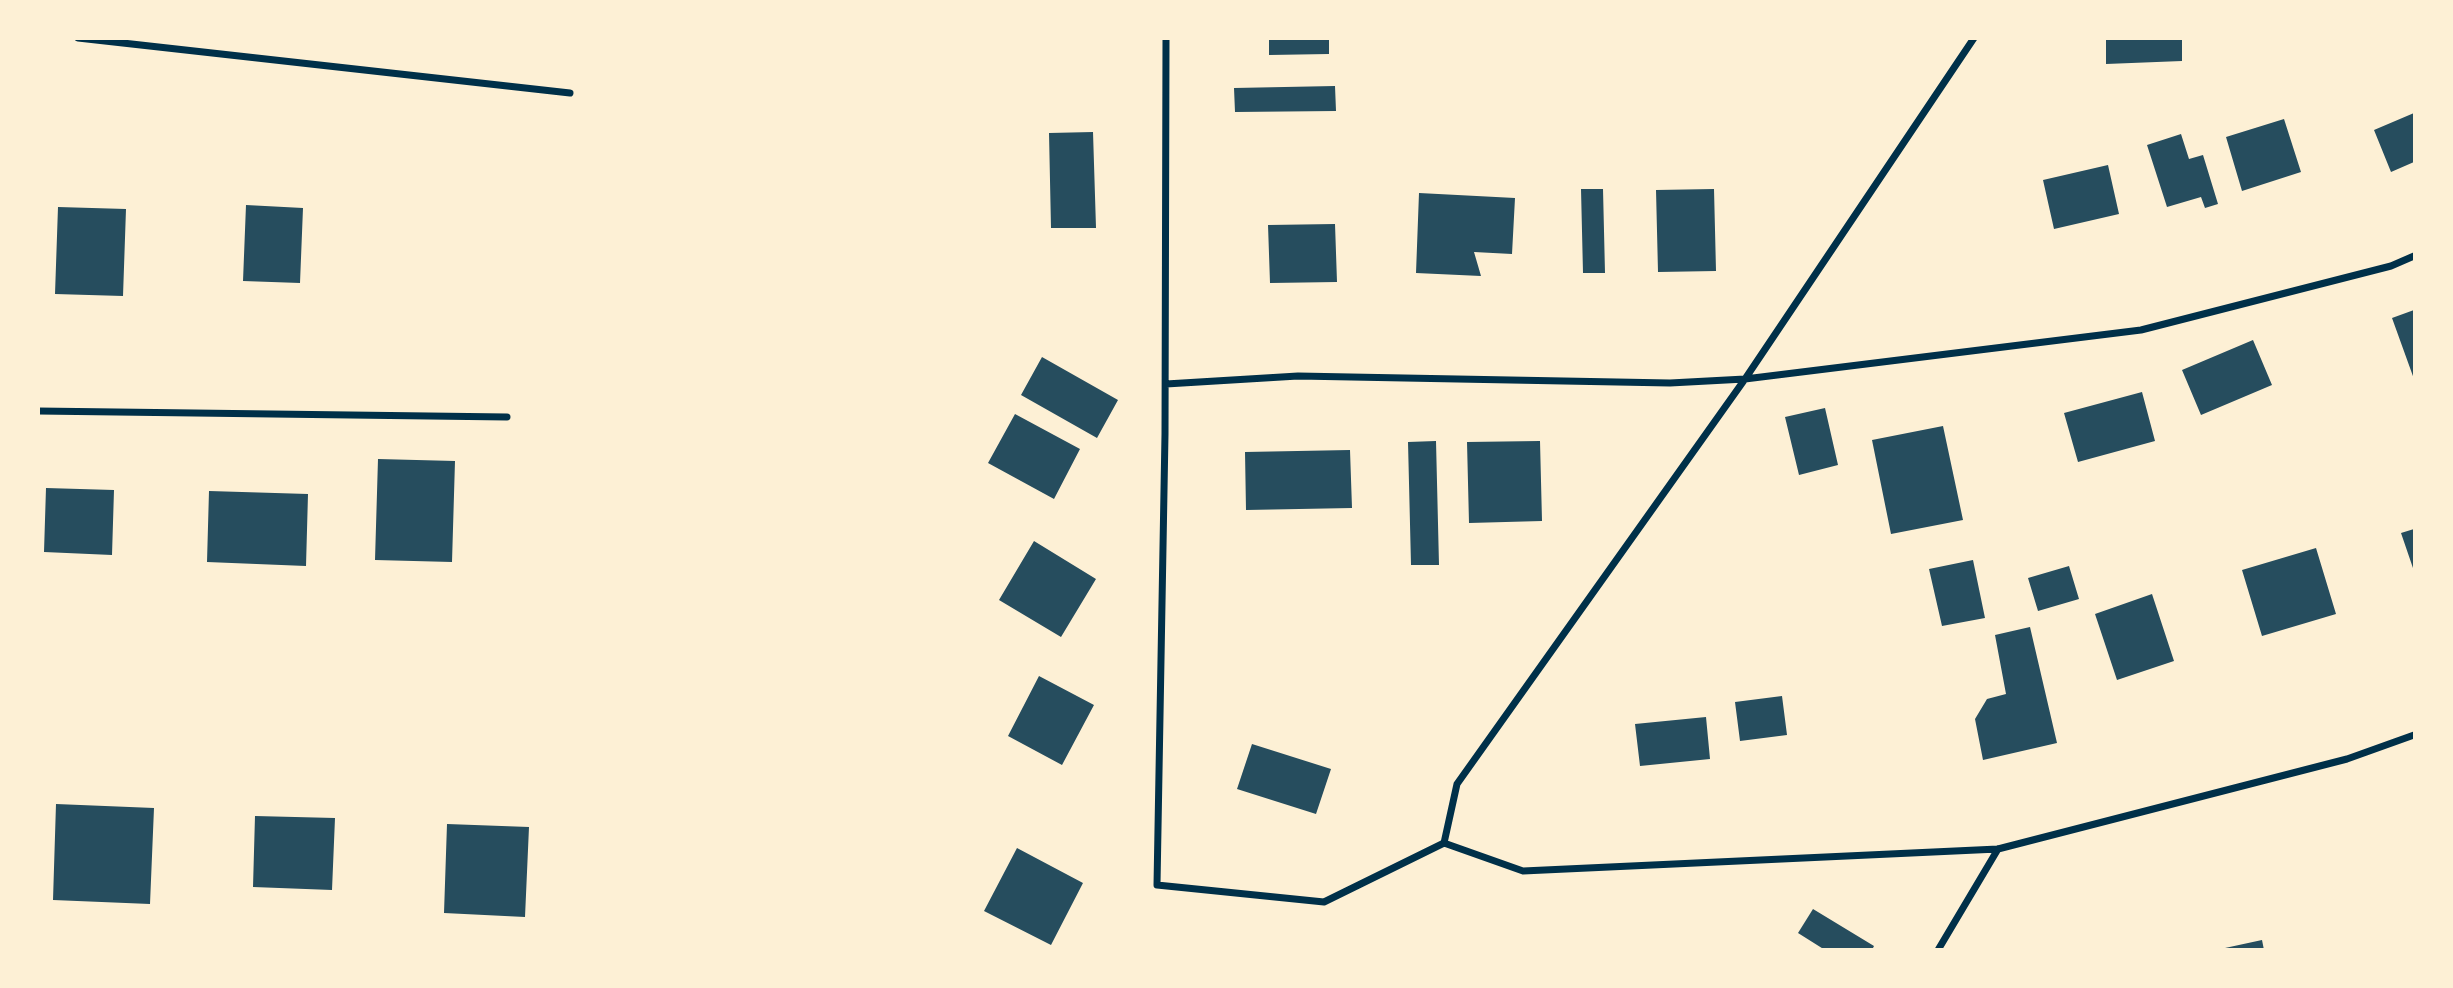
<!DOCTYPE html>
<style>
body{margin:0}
#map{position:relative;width:2453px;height:988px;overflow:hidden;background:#fdf0d5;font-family:Raleway,sans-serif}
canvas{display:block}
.frame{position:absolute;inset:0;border:40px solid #fdf0d5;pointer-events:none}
</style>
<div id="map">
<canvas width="2453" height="988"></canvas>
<div class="frame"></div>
</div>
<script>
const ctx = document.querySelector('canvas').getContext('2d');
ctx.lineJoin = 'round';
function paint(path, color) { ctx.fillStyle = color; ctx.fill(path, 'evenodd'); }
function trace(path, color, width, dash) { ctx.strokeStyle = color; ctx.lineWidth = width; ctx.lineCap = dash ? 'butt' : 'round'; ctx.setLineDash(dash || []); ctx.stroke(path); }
paint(new Path2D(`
 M1269,38H1329V54L1269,55Z
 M2106,38H2182V61L2106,64Z
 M1335,86L1336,111L1235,112L1234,88Z
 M2414,113V162L2391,172L2374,130Z
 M2284,119L2301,172L2242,191L2226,137Z
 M1093,132L1096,228H1051L1049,133Z
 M2181,134L2189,159L2203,155L2218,204L2205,208L2201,197L2167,207L2147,145Z
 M2108,165L2119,214L2054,229L2043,180Z
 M1581,189H1603L1605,273H1583Z
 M1714,189L1716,271L1658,272L1656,190Z
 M1419,193L1515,198L1512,254L1474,252L1481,276L1416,273Z
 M246,205L303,208L300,283L243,281Z
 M58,207L126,209L123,296L55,294Z
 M1335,224L1337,282L1270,283L1268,225Z
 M2414,310V379L2392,318Z
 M2253,340L2272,385L2201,415L2182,370Z
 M1042,357L1118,400L1097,438L1021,395Z
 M2142,392L2155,441L2078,462L2064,413Z
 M1825,408L1838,465L1799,475L1785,417Z
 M1015,414L1080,449L1054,499L988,463Z
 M1943,426L1963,520L1891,534L1872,440Z
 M1436,441L1439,565H1411L1408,442Z
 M1540,441L1542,521L1469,523L1467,442Z
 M1350,450L1352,508L1246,510L1245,452Z
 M378,459L455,461L452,562L375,560Z
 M46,488L114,490L112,555L44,552Z
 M209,491L308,494L306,566L207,562Z
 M2414,529V571L2401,533Z
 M1034,541L1096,579L1061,637L999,600Z
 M2316,548L2336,614L2262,636L2242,570Z
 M1973,560L1985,618L1942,626L1929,569Z
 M2069,566L2079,599L2038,611L2028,578Z
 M2152,594L2174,661L2117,680L2095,614Z
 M2030,627L2057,743L1983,760L1975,719L1987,699L2006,694L1995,635Z
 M1039,676L1094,705L1062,765L1008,736Z
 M1782,696L1787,735L1740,741L1735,702Z
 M1706,717L1710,759L1640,766L1635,724Z
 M1252,744L1331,769L1316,814L1237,789Z
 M56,804L154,808L150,904L53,900Z
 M255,816L335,818L332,890L253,887Z
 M447,824L529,827L525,917L444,913Z
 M1017,848L1083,883L1051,945L984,911Z
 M1813,909L1874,946L1872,950H1825L1798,933Z
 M2262,940L2264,950H2225V948Z`), '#264d5e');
trace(new Path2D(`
 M78,38L570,93
 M1166,38L1165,434L1157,885L1324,902L1444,843
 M1166,384L1298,376L1670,383L1745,379L2141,330L2391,266L2414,256
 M38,411L507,417
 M1444,843L1523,871L1998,849L2347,759L2414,735
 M1444,843L1457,784L1745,379L1974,38
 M1938,950L1998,849`), '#003049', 7);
</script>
